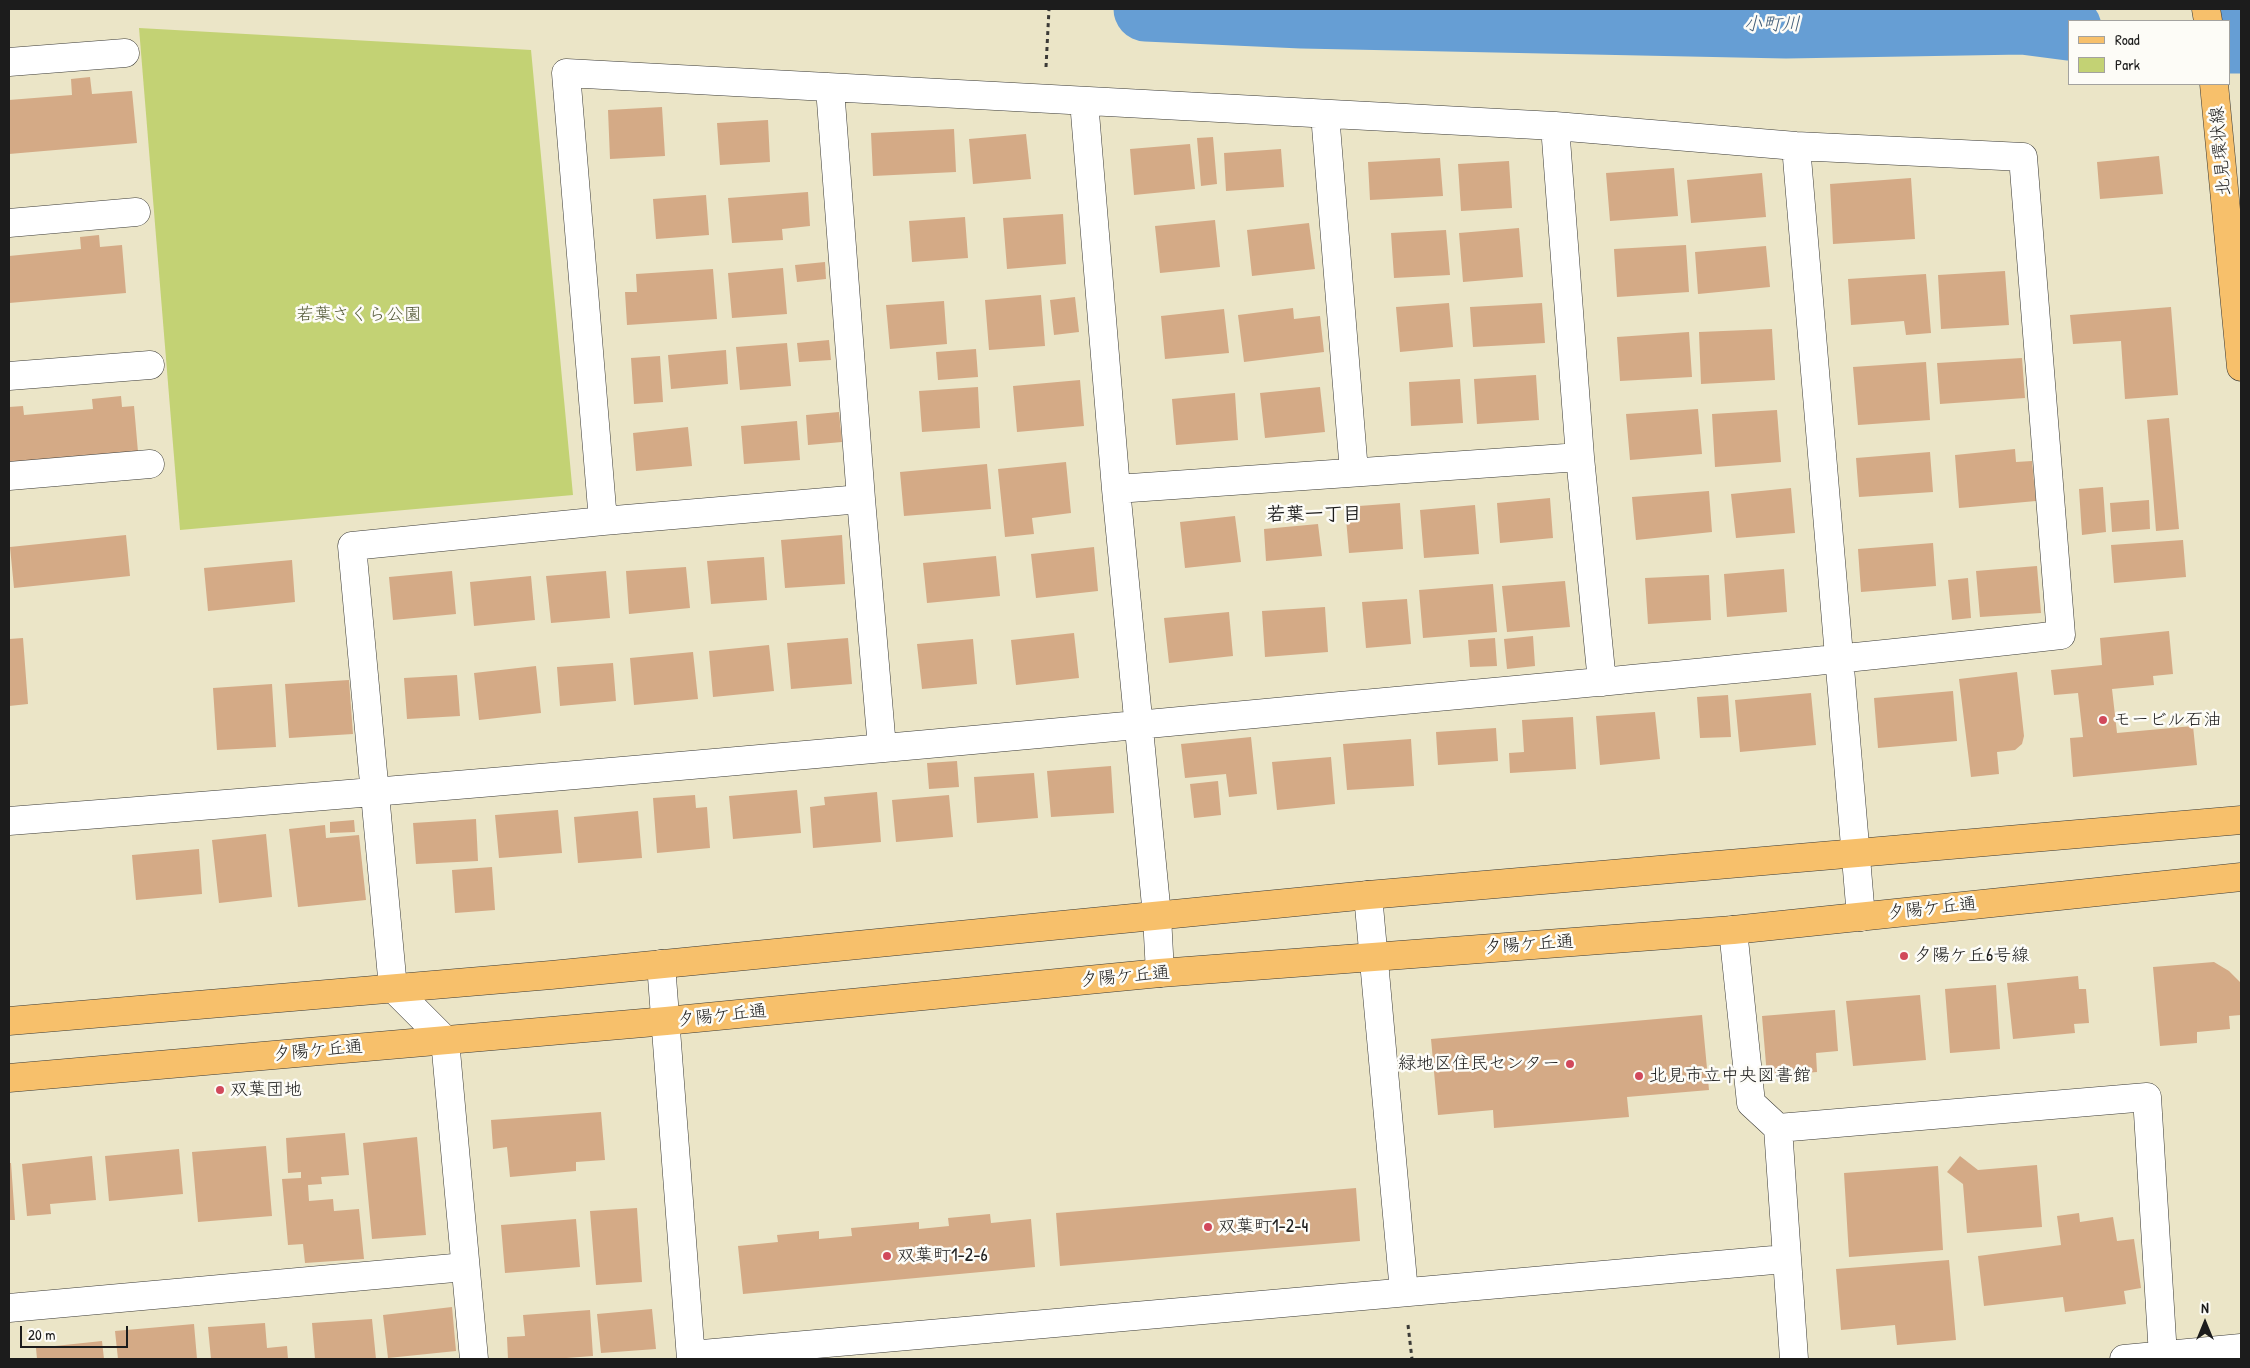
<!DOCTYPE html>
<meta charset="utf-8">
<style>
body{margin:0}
#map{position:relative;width:2250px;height:1368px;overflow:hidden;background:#ebe5c7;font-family:"Patrick Hand",sans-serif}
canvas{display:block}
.frame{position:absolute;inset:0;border:10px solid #1c1c1c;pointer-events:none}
.legend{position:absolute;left:2068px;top:20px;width:162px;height:65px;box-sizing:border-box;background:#fdfcf7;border:1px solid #a3a29f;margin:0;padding:6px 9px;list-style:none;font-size:15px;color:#1c1c1c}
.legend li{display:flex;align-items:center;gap:10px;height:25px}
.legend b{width:25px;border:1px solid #a3a29f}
.north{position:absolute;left:2180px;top:1298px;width:50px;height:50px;-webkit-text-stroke:4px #fdfcf7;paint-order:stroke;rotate:0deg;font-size:14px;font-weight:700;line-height:20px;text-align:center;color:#1c1c1c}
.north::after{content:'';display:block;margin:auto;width:18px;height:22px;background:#1c1c1c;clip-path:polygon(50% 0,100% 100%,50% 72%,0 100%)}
.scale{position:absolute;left:20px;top:1326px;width:108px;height:22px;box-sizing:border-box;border:2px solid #1c1c1c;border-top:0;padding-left:6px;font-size:15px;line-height:18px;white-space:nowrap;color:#1c1c1c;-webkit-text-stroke:4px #fdfcf7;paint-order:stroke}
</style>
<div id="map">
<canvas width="2250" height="1368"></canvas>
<div class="frame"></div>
<ul class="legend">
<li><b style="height:6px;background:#f7c06b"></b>Road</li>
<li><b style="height:14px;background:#c3d274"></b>Park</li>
</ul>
<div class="north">N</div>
<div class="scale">20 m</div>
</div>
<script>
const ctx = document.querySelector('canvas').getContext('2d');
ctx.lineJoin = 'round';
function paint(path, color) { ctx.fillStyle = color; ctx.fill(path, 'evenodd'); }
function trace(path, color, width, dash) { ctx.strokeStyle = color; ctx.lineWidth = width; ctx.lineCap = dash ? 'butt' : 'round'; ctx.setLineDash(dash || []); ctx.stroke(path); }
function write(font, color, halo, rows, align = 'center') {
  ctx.font = font + ' "Patrick Hand","Klee One",sans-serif'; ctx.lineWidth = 5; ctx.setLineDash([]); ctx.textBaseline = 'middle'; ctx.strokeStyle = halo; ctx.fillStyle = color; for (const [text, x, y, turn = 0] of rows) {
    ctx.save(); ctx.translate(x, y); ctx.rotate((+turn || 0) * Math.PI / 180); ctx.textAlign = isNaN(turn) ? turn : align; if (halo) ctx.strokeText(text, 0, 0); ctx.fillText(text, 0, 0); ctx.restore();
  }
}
paint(new Path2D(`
 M139,28L531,50L573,495L180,530Z`), '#c3d274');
trace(new Path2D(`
 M1146,9L1302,16L1786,26L2023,22L2069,28
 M2229,41H2241`), '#669ed4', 65);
paint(new Path2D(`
 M90,77L92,94L132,91L137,143L9,154V100L72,95L71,79Z
 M662,107L665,156L610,159L608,110Z
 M768,120L770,162L720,165L717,123Z
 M954,129L956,172L873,176L871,133Z
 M1026,134L1031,179L973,184L969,139Z
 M1213,137L1217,184L1201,186L1197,138Z
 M1190,144L1195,189L1134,195L1130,149Z
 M1281,149L1284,187L1226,191L1224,153Z
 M2159,156L2163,194L2100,199L2097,162Z
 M1440,158L1443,196L1370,200L1368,162Z
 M1509,161L1512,208L1461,211L1458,164Z
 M1674,168L1678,216L1610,221L1606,173Z
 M1762,173L1766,217L1691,223L1687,180Z
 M1911,178L1915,239L1833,244L1830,184Z
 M808,192L810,226L782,229L783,240L732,243L728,198Z
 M706,195L709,235L656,239L653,199Z
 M1063,214L1066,264L1007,269L1003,218Z
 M965,217L968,258L912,262L909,221Z
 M1215,220L1220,267L1160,273L1155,226Z
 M1309,223L1315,269L1252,276L1247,230Z
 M1519,228L1523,277L1463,282L1459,233Z
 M1446,230L1450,275L1394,278L1391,233Z
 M99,235L100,247L122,245L126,293L9,303V256L81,249L80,237Z
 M1686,245L1689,292L1617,297L1614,249Z
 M1766,246L1770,287L1698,294L1695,252Z
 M825,262L826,279L797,282L795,265Z
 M783,268L787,314L732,318L728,273Z
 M713,269L717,319L627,325L625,292H637L636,274Z
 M2005,271L2009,325L1941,329L1938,275Z
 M1926,274L1931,333L1906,335L1904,321L1851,325L1848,279Z
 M1041,295L1045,346L989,350L985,300Z
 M1075,297L1079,332L1054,335L1050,300Z
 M944,301L947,344L890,349L886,305Z
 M1449,303L1453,347L1400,352L1396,307Z
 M1542,303L1545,343L1473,347L1470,307Z
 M2171,307L2178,395L2125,399L2121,341L2073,344L2070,315Z
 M1293,308L1294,319L1320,316L1324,352L1244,362L1238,315Z
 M1224,309L1229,353L1165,359L1161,316Z
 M1772,329L1775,380L1701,384L1699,332Z
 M1689,332L1692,377L1620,381L1617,337Z
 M829,340L831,360L799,362L797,343Z
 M787,343L791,386L740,390L736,347Z
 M976,349L978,377L938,380L936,352Z
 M726,350L728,384L671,389L668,355Z
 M660,356L663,402L634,404L631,358Z
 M2022,358L2025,398L1940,404L1937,363Z
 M1926,362L1930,420L1858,425L1853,367Z
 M1536,375L1539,420L1477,424L1474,379Z
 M1460,379L1463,423L1411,426L1409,382Z
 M1080,380L1084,426L1017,432L1013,386Z
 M978,387L980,428L922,432L919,391Z
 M1320,387L1325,432L1265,438L1260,393Z
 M1235,393L1238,440L1176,445L1172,399Z
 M121,396L122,407L134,406L138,452L9,464V407L23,406L24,415L93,409L92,399Z
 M1698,409L1702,454L1630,460L1626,414Z
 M1777,410L1781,462L1715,467L1712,414Z
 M839,412L842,442L808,445L806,415Z
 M2169,418L2179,529L2156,531L2147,420Z
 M797,421L800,460L744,464L741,426Z
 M688,427L692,466L636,471L633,433Z
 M2015,449L2016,462L2032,461L2036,501L1959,508L1955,455Z
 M1930,452L1933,492L1859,497L1856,458Z
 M1066,462L1071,513L1032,518L1034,534L1005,537L998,469Z
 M987,464L991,509L904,516L900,472Z
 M2103,487L2106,532L2082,535L2079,489Z
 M1791,488L1795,533L1736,538L1731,494Z
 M1709,491L1712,532L1636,540L1632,497Z
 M1550,498L1553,538L1500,543L1497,503Z
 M2149,500L2150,529L2112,532L2110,503Z
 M1400,503L1403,549L1349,553L1345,507Z
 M1475,505L1479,554L1424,558L1420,510Z
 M1235,516L1241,562L1185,568L1180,522Z
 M1318,524L1322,556L1266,561L1264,529Z
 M126,535L130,576L14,588L10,547Z
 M842,535L845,584L785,588L781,540Z
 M2183,540L2186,577L2114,583L2111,545Z
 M1933,543L1936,586L1861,592L1858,549Z
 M1094,547L1098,591L1036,598L1031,554Z
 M996,556L1000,596L927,603L923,563Z
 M764,557L767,600L711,604L707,561Z
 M292,560L295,602L208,611L204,568Z
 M2037,566L2041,613L1980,617L1976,571Z
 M686,567L690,608L629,614L626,571Z
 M1784,569L1787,612L1727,617L1724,574Z
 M452,571L456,614L393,620L389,577Z
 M606,571L610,618L551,623L546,576Z
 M1709,575L1711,620L1648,624L1645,578Z
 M531,576L535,620L474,626L470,582Z
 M1968,578L1971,618L1952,620L1948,580Z
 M1565,581L1570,627L1507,632L1502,586Z
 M1493,584L1497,632L1423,638L1419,590Z
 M1407,599L1411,644L1366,648L1362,602Z
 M1325,607L1328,652L1265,657L1262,611Z
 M1229,612L1233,656L1169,663L1164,618Z
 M2169,631L2173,674L2153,676L2154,685L2112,689L2117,733L2193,726L2197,765L2073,777L2070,738L2083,737L2078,693L2054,695L2051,670L2102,665L2100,638Z
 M1074,633L1079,678L1016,685L1011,640Z
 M1533,636L1535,666L1507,669L1504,639Z
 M23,638L28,704L9,706V639Z
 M848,638L852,684L791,689L787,643Z
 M1495,638L1497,666L1470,667L1468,640Z
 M973,639L977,684L922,689L917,644Z
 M769,645L774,691L713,697L709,651Z
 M693,652L698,699L634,705L630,658Z
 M613,663L616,701L560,706L557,667Z
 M536,666L541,713L479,720L474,673Z
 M2017,672L2024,736L2022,744L2015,750L1997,752L1999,774L1971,777L1959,679Z
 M457,675L460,716L407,719L404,678Z
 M349,680L353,734L289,738L285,684Z
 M272,684L276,747L217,750L213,688Z
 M1953,691L1957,741L1878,748L1874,698Z
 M1811,693L1816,745L1740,752L1735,700Z
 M1728,695L1731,737L1700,738L1697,697Z
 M1655,712L1660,759L1600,765L1596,716Z
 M1573,717L1576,769L1510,773L1509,753L1524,752L1522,720Z
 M1496,728L1498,761L1438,765L1436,732Z
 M1251,737L1257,794L1229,797L1226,774L1185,778L1181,744Z
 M1411,739L1414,786L1347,790L1343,744Z
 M1331,757L1335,804L1277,810L1272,762Z
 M957,761L959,787L929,789L927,763Z
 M1111,766L1114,813L1051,817L1047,771Z
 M1034,773L1038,818L977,823L974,777Z
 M1218,781L1221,815L1194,818L1190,784Z
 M797,790L801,833L733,839L729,796Z
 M877,792L881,842L813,848L810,807L825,805L824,797Z
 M695,795L696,808L707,807L710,848L657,853L653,798Z
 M949,795L953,837L896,842L892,800Z
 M558,810L562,853L499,858L495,815Z
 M638,811L642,858L578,863L574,817Z
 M476,819L478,861L416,864L413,823Z
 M354,820L355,832L330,833V822Z
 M325,825L326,838L359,835L366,900L298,907L289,829Z
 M266,834L272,897L219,903L212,840Z
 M199,849L202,894L136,900L132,855Z
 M492,867L495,910L455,913L452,870Z
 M2214,962L2229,971L2241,983V1015L2229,1016L2230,1029L2197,1032V1043L2160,1046L2153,967Z
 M2078,976L2079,989H2086L2089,1023L2074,1024L2075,1033L2013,1039L2007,983Z
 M1996,985L2000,1049L1950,1053L1945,989Z
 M1920,995L1926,1060L1853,1066L1846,1001Z
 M1835,1010L1838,1051L1816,1053L1817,1072L1767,1076L1762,1016Z
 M1702,1015L1709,1090L1627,1097L1629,1117L1494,1128L1493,1110L1438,1115L1431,1039Z
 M601,1112L605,1160L576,1162V1171L510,1177L507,1147L493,1149L491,1120Z
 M345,1133L349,1175L321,1177L322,1184L308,1185L309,1201L333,1199L334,1211L359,1209L364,1259L305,1263L303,1244L288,1245L282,1179L301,1178V1172L288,1173L286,1138Z
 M417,1137L426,1235L372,1239L363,1143Z
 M266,1146L272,1216L198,1222L192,1152Z
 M179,1149L183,1194L109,1201L105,1156Z
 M92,1156L96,1200L50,1204L51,1214L27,1216L22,1164Z
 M1960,1156L1978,1170L2037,1165L2042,1227L1967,1233L1963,1184L1947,1172Z
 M9,1163H11L15,1220H9Z
 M1938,1166L1943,1250L1849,1257L1844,1173Z
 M1356,1188L1360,1241L1060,1266L1056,1213Z
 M637,1208L642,1282L596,1285L590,1211Z
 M2079,1213L2080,1222L2113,1217L2117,1241L2134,1239L2141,1288L2124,1291L2126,1304L2065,1312L2063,1297L1984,1306L1978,1256L2061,1245L2057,1216Z
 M990,1214L991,1223L1031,1219L1035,1267L743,1294L738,1246L778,1242L777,1235L819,1231V1239L852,1236L851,1228L919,1222V1229L949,1226L948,1218Z
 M576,1219L580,1267L505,1273L501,1225Z
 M1949,1260L1956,1340L1897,1345L1895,1325L1841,1330L1836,1269Z
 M452,1307L456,1351L388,1358L383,1315Z
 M652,1309L656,1349L601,1353L597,1314Z
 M590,1310L593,1356L553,1359H508L507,1337L525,1336L523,1315Z
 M372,1319L376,1359H315L312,1323Z
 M265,1323L267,1348L287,1346L288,1359H211L208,1327Z
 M194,1324L197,1359H118L115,1331Z
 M102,1341L104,1359H37L36,1348Z`), '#d4aa86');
const minor = new Path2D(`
 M9,62L125,53
 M830,88L861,499L882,748
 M1084,101L1116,489L1157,916L1160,973
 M1325,114L1354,472
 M1555,126L1580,457L1602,682
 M1796,146L1861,917
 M9,223L136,212
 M9,376L150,365
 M9,476L150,464
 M1116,489L1580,457
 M9,821C453,787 896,748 1340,706C1581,684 1821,662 2061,635L2023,157L1796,146L1555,126L566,73L603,521
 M1368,895L1404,1292
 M1733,930L1751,1103L1778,1128L1794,1359
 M661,964L691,1359
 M1778,1128L2147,1097L2163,1356
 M9,1308L465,1267
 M691,1355L1785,1259
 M474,1359L445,1040L393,988L352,546L603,521L861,499
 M2124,1359L2241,1348`);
const major = new Path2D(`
 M2206,9L2208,21
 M2214,84L2241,367
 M9,1021L551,975L1368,895L2241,820
 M9,1078L666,1021L1160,973L1733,930L2241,877`);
trace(minor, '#3b3a36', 29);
trace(major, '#3b3a36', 29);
trace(new Path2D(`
 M1046,67L1049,9
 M1408,1325L1412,1359`), '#3b3a36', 3, [4, 4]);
trace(minor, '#fff', 28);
trace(major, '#f7c06b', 28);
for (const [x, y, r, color] of [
 [2103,720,5,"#d1495b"],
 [1904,956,5,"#d1495b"],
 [1570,1064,5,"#d1495b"],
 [1639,1076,5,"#d1495b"],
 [220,1090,5,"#d1495b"],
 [1208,1227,5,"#d1495b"],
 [887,1256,5,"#d1495b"]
]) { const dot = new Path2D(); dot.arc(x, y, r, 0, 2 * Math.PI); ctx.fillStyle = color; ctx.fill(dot); trace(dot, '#fdfcf7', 2); }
write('18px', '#1c1c1c', '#fdfcf7', [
 ["北見環状線",2221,151,-95],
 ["夕陽ケ丘通",1932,909,-6],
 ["夕陽ケ丘通",1529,945,-4],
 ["夕陽ケ丘通",1125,977,-5],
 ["夕陽ケ丘通",722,1016,-6],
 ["夕陽ケ丘通",318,1051,-5]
]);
write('18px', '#565c3b', '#fdfcf7', [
 ["若葉さくら公園",359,315]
]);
write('18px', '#1c1c1c', '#fdfcf7', [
 ["モービル石油",2113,720],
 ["夕陽ケ丘6号線",1914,956],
 ["緑地区住民センター",1560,1064,"right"],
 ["北見市立中央図書館",1649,1076],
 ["双葉団地",230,1090],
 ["双葉町1-2-4",1218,1227],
 ["双葉町1-2-6",897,1256]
], 'left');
write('italic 19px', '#415d78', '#fdfcf7', [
 ["小町川",1772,25]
]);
write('bold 19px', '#1c1c1c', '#fdfcf7', [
 ["若葉一丁目",1314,515]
]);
</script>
